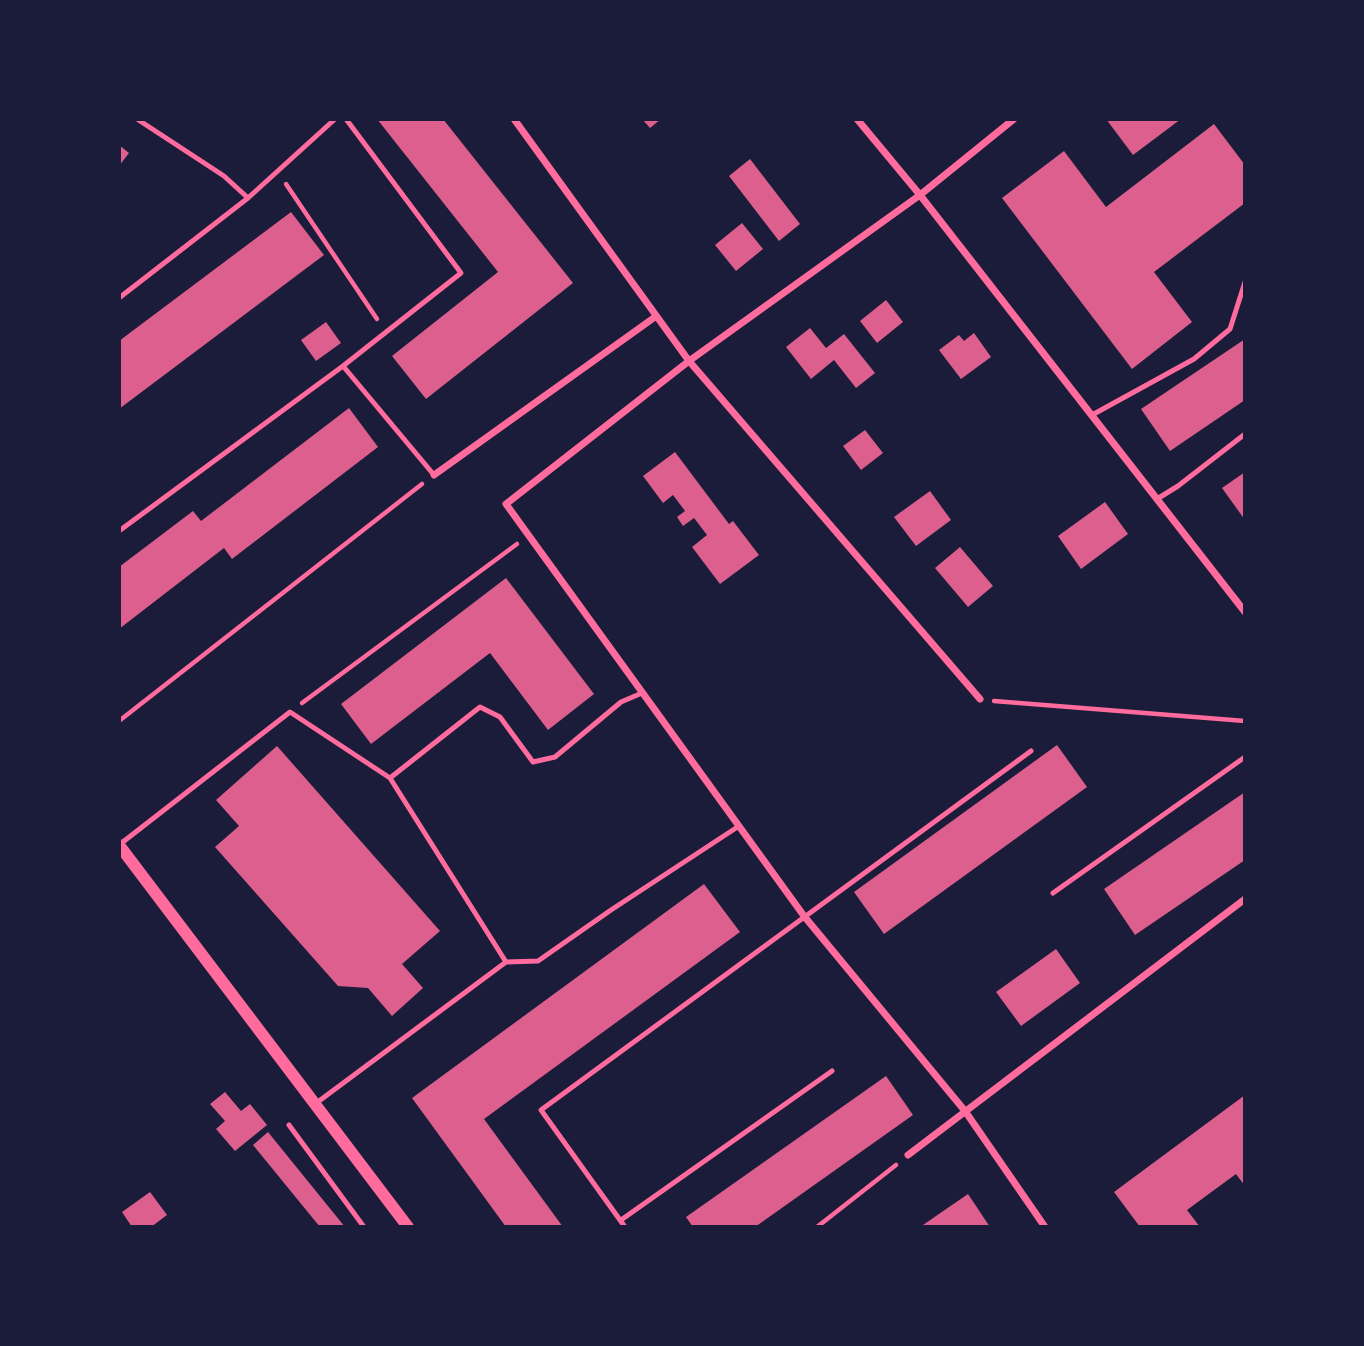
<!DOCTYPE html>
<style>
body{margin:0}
#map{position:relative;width:1364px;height:1346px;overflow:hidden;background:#1b1b3a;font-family:Rubik,sans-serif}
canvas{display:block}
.frame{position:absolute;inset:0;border:121px solid #1b1b3a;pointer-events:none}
</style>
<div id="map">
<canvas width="1364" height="1346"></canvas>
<div class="frame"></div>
</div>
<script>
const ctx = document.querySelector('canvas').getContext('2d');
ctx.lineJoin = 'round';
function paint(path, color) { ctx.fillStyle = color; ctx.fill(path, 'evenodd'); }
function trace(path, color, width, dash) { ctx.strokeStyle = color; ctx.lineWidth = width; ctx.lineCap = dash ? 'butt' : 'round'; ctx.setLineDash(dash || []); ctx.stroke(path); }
paint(new Path2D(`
 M377,119H443L573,283L426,399L392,356L498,272Z
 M642,119H661L650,128Z
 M1106,119H1181L1133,155Z
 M1214,124L1245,165V203L1154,272L1192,322L1132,369L1002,198L1064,151L1106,207Z
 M119,145L129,153L119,166Z
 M750,159L800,224L779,241L729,176Z
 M291,212L324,255L119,409V341Z
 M742,223L763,249L736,271L715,245Z
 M886,300L903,322L877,343L860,321Z
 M326,322L341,343L316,361L301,340Z
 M810,328L826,348L844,334L875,373L856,388L834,360L811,379L786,347Z
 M974,333L991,357L961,379L939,350L959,335L964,341Z
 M1245,339V400L1170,451L1141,409Z
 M349,408L378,447L232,559L224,548L119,629V567L193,511L201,521Z
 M865,430L883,453L861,470L843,446Z
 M675,452L729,524L733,521L759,555L720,584L692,547L707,535L694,518L683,526L677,517L685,511L673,495L663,503L643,476Z
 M1245,472V520L1222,488Z
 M930,491L951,520L916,546L894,517Z
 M1105,502L1128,534L1081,569L1058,536Z
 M960,547L993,586L968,607L935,568Z
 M506,578L594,694L548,730L490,653L371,744L341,704Z
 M1057,745L1087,787L884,934L854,892Z
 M277,746L440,931L402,964L423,988L392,1016L368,988L338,986L215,847L239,826L216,800Z
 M1245,792V860L1135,935L1104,889Z
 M704,884L740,932L484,1119L563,1227H506L412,1098Z
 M1056,949L1080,983L1021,1026L996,992Z
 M886,1076L913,1115L755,1227H693L686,1217Z
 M225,1092L241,1111L250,1104L267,1125L235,1151L216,1129L225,1121L210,1104Z
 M1245,1095V1186L1236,1174L1187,1210L1200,1227H1140L1114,1192Z
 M268,1132L345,1227H320L253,1145Z
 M150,1192L167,1215L151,1227H132L122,1212Z
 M968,1194L990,1227H920Z`), '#dd5f8e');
trace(new Path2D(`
 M286,184L377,319
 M994,701L1245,721
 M302,703L517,544
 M119,721L422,484
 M817,1227L896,1165`), '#ff6b9d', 4.5);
trace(new Path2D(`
 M137,119L224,176L248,198
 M119,298L248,198L335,119
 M343,366L434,475
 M1092,415L1194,359L1230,329L1245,282
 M1157,499L1178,486L1245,434
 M119,531L343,366L461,273L346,119
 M390,778L480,707L500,717L533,762L555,757L621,702L642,693
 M119,845L290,712L390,778L506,962L315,1104
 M1053,893L1245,757
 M506,962L538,961L611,910L739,826
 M289,1125L364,1227
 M621,1220L832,1071
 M625,1227L541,1110L1031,751`), '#ff6b9d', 5);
trace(new Path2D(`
 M514,119L689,361L980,699
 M857,119L920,195L1245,612
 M1014,119L920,195L689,361L506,504L804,916L965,1111L1045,1227
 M434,475L655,317
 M908,1155L1245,899`), '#ff6b9d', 7);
trace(new Path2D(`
 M119,845L408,1227`), '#ff6b9d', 12);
</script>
